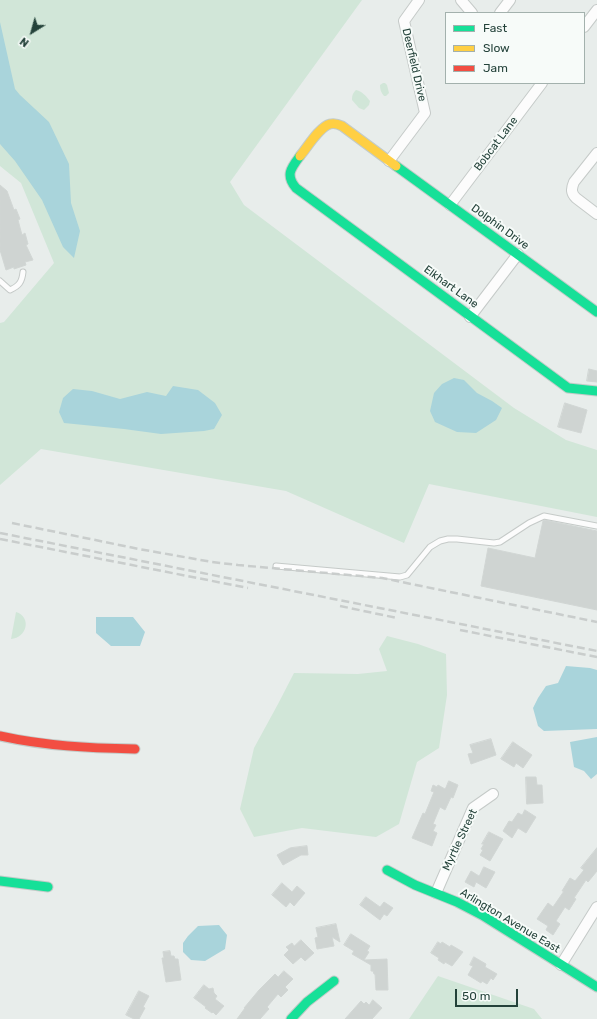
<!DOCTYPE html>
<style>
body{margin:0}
#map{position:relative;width:597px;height:1019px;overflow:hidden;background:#e8edeb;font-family:Rubik,sans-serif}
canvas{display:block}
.legend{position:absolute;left:445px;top:12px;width:140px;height:72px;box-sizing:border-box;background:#f7fbf9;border:1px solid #a3b1ad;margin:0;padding:5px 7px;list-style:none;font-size:12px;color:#24423a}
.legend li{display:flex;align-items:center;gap:8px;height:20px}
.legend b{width:20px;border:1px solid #a3b1ad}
.north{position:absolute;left:12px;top:12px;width:40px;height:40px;-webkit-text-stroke:3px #f7fbf9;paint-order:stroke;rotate:217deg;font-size:11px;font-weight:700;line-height:16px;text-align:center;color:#24423a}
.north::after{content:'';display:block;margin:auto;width:14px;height:18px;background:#24423a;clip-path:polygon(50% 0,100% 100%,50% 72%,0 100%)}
.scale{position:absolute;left:455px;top:989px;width:63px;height:18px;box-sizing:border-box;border:2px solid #24423a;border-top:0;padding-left:5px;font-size:12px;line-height:14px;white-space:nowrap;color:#24423a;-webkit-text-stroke:3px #f7fbf9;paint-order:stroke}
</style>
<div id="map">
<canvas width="597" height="1019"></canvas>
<ul class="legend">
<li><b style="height:5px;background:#16e098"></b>Fast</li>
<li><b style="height:5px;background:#ffcf43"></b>Slow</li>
<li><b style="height:5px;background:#f24e42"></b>Jam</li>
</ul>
<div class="north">N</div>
<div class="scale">50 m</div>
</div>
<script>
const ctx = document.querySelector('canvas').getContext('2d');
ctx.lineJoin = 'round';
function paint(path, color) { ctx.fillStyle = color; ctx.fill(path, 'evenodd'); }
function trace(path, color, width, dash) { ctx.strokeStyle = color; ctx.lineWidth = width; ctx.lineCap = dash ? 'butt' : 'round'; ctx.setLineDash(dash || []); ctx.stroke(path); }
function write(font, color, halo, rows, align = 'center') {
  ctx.font = font + ' Rubik,sans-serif'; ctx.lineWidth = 4; ctx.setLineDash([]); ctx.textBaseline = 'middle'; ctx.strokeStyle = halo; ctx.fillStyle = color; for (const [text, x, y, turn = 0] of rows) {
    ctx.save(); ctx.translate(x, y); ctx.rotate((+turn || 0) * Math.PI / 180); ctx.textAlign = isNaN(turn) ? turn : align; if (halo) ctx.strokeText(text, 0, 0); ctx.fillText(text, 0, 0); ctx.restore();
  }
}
paint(new Path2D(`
 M0,0H362L230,182L244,205L514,408L566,440L597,450V517L429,484L404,543L286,491L41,449L0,485V323L4,322L54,263L21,183L0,166Z
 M383,83H385L387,85L389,93L386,96H384C381,93 380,89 380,85Z
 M356,90C363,92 366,96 370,101L369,105L364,110L359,108L352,100C352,95 353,93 356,90Z
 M16,612C32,617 27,638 11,639Z
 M387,636L418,644L446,654L447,695L439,748L417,762L399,824L376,837L302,828L254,837L240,809L254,748L278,704L294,673L358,674L387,671L379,649Z
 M438,976L534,1009L542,1019H409Z`), '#d1e6d8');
paint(new Path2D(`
 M0,22L15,89L20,95L49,122L69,164L71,203L80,231L74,258L63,247L42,200L15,161L0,144Z
 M454,378L464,380L477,393L492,401L502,408L496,420L476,433L457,432L435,422L430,411L434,393L442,384Z
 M173,386L198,390L215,403L222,415L214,429L204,431L161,434L124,429L64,423L59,412L63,398L73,389L92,391L120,399L147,392L166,396Z
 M96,617H133L145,632L140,646H111L96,633Z
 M566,666L590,668L597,670V729L544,731L538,726L533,708L538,698L546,686L558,683Z
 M597,737V774L591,779L584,771L574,767L570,742Z
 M219,925L227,935L225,949L205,961L191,960L183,952V943L188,936L198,926Z`), '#a9d4db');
const building = new Path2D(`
 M0,185L7,191L14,210L16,209L20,219L18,220L22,235L25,233L28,244L26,245L33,260L25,262L26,265L14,269V267L6,270L0,250Z
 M589,369L597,371V382L587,381Z
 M565,403L587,410L581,433L558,427Z
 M544,520L597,531V610L481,586L488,548L535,558L543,521Z
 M491,739L496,755L471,764L468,754L473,753L470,745Z
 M513,742L532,755L523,768L516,763L514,767L501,759Z
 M526,777H536L537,785H542L543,803L527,804Z
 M449,781L458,785L453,798L451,797L445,810L440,807L433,824L436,825L433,831L437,833L432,846L412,838L423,813L425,814L434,792L431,791L433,785L437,787L438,785L445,789Z
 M525,810L536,817L526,833L518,828L512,838L503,831L509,821L512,822L518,813L522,815Z
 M489,832L503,839L490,861L480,855L483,850L481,849L484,844H482Z
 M307,846L308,855H301L283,865L277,855L290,848Z
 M597,848V871L588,882L586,880L574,898L576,899L569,910L565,907L556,921L560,924L553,935L546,930L548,926L537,919L548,903L553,907L564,891H562L570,878L575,881L584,870L581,868Z
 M484,867L495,872L486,888L476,882L474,887L465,882L471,871L479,876Z
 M282,883L292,892L297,886L305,893L294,906L290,902L286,907L272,895Z
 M366,897L380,907L384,902L393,908L387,916L384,914L380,920L360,905Z
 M336,924L340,942L332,937L334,946L317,949L315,938L318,937L316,928Z
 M351,934L370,946L367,951L369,952L364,960L387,959L388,990H376L375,974H374L373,971H371V965L352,954L354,951L344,945Z
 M301,940L314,953L305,961L301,957L293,964L284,955L289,950L286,947L292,943L294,946Z
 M438,942L441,944L442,942L450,947L451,945L463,952L452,966L445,962L444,964L438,960L439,958L431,953Z
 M170,951L171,956H174L175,959H178L181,980L166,982L162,958H164L163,952Z
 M474,957L486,964L485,967L497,974L493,980L491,978L487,984L482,981L481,983L468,975L473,966L470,965Z
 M284,971L293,979L285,987L288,990L281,997L278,994L267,1007L269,1009L260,1019H237L245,1008H244L259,990L275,974L278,977Z
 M204,985L209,989L213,988L214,993L217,996L215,999L224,1006L216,1015L213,1012L212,1013L205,1008L206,1007L194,998Z
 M139,991L149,996L143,1007L145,1008L139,1019H134L126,1015Z
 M373,1000L382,1008L372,1019H345L361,1001L364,1004L366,1002L369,1005Z`);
paint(building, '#cfd4d2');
trace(building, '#d1d6d4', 1);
const lane = new Path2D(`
 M0,281L10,290C19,286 22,282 23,272
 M276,566L400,577L407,575L430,547L440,541L448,539H457L494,543L500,542L529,523L544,516L597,526`);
const street = new Path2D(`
 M461,0L472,13
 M500,13L510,0
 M584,27L597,10
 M597,153L574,182C571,189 571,193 576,198L597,214
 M389,161L425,113L404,21L419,0
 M450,205L542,83
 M470,317L518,254
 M436,893L473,808L493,794
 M561,965L597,907`);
const fast = new Path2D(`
 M300,156C291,168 285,175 296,188L568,388L597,391
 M396,166L597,312
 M387,870L415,885L457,902L482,915L597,987
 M0,881L48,887
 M291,1019L307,1002L334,981`);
const slow = new Path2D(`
 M300,156C307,148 319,127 330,124C334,123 338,124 342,126L396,166`);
const jam = new Path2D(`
 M0,736C45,746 89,748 135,749`);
trace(lane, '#c5cac8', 7);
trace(street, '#c5cac8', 12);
trace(fast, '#c3cbc8', 11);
trace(slow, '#c3cbc8', 11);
trace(jam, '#c3cbc8', 11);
trace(lane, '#fcfcfc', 5);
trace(street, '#fcfcfc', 10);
trace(fast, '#16e098', 9);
trace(slow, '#ffcf43', 9);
trace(jam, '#f24e42', 9);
trace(new Path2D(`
 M12,523L139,549L212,562L238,565L382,578L597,622
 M0,533L597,651
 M0,539L248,588
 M340,606L397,618
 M460,630L597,657`), '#c9cdcc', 2.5, [8, 4]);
write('11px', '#24423a', '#f7fbf9', [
 ["Deerfield Drive",414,65,77],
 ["Bobcat Lane",496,144,-53],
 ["Dolphin Drive",500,227,36],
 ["Elkhart Lane",451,287,36],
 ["Myrtle Street",460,840,-65],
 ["Arlington Avenue East",510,921,31]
]);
</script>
